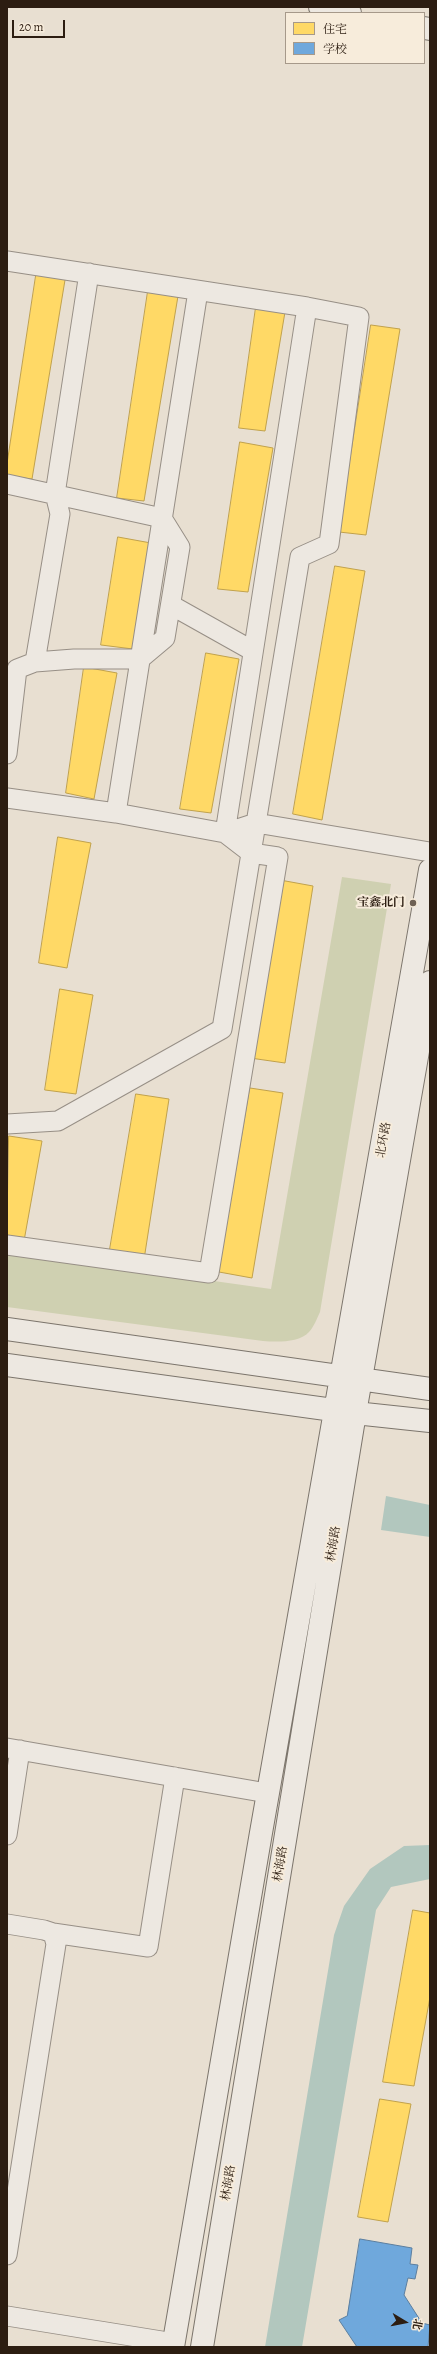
<!DOCTYPE html>
<meta charset="utf-8">
<style>
body{margin:0}
#map{position:relative;width:437px;height:2354px;overflow:hidden;background:#e8dfd1;font-family:Alegreya,"Noto Serif SC",serif}
canvas{display:block}
.frame{position:absolute;inset:0;border:8px solid #2c1d11;pointer-events:none}
.legend{position:absolute;left:285px;top:12px;width:140px;height:52px;box-sizing:border-box;background:#f7ecdb;border:1px solid #a6998a;margin:0;padding:5px 7px;list-style:none;font-size:12px;color:#2c1d11}
.legend li{display:flex;align-items:center;gap:8px;height:20px}
.legend b{width:20px;border:1px solid #a6998a}
.north{position:absolute;left:385px;top:2302px;width:40px;height:40px;-webkit-text-stroke:3px #f7ecdb;paint-order:stroke;rotate:100deg;font-size:11px;font-weight:700;line-height:16px;text-align:center;color:#2c1d11}
.north::after{content:'';display:block;margin:auto;width:14px;height:18px;background:#2c1d11;clip-path:polygon(50% 0,100% 100%,50% 72%,0 100%)}
.scale{position:absolute;left:12px;top:20px;width:53px;height:18px;box-sizing:border-box;border:2px solid #2c1d11;border-top:0;padding-left:5px;font-size:12px;line-height:14px;white-space:nowrap;color:#2c1d11;-webkit-text-stroke:3px #f7ecdb;paint-order:stroke}
</style>
<div id="map">
<canvas width="437" height="2354"></canvas>
<div class="frame"></div>
<ul class="legend">
<li><b style="height:11px;background:#ffd966"></b>住宅</li>
<li><b style="height:11px;background:#6fa8dc"></b>学校</li>
</ul>
<div class="north">北</div>
<div class="scale">20 m</div>
</div>
<script>
const ctx = document.querySelector('canvas').getContext('2d');
ctx.lineJoin = 'round';
function paint(path, color) { ctx.fillStyle = color; ctx.fill(path, 'evenodd'); }
function trace(path, color, width, dash) { ctx.strokeStyle = color; ctx.lineWidth = width; ctx.lineCap = dash ? 'butt' : 'round'; ctx.setLineDash(dash || []); ctx.stroke(path); }
function write(font, color, halo, rows, align = 'center') {
  ctx.font = font + ' Alegreya,"Noto Serif SC",serif'; ctx.lineWidth = 4; ctx.setLineDash([]); ctx.textBaseline = 'middle'; ctx.strokeStyle = halo; ctx.fillStyle = color; for (const [text, x, y, turn = 0] of rows) {
    ctx.save(); ctx.translate(x, y); ctx.rotate((+turn || 0) * Math.PI / 180); ctx.textAlign = isNaN(turn) ? turn : align; if (halo) ctx.strokeText(text, 0, 0); ctx.fillText(text, 0, 0); ctx.restore();
  }
}
paint(new Path2D(`
 M342,877L391,884L320,1312C317,1318 314,1327 309,1332C299,1343 277,1342 263,1341L7,1307V1252L271,1289Z`), '#cfd0b1');
paint(new Path2D(`
 M386,1496L430,1505V1537L381,1530Z
 M430,1845V1879L391,1887L376,1910L302,2347H265L334,1935L344,1906L370,1869L404,1846Z`), '#b2c7be');
const homes = new Path2D(`
 M37,269L66,274L32,479L7,476V464Z
 M148,291L178,296L144,501L117,498Z
 M256,307L285,312L265,431L239,428Z
 M371,325L400,329L366,535L339,532Z
 M240,442L273,448L248,592L218,589Z
 M118,537L151,543L133,649L101,645Z
 M335,566L365,571L322,820L293,814Z
 M206,653L239,659L211,813L180,809Z
 M84,667L117,673L94,799L66,793Z
 M58,837L91,843L67,968L39,963Z
 M280,880L313,886L285,1063L250,1058Z
 M60,989L93,995L76,1094L45,1090Z
 M250,1088L283,1093L252,1278L219,1272Z
 M136,1094L169,1099L143,1266L108,1261Z
 M9,1136L42,1141L24,1241L7,1238Z
 M413,1910L430,1913V1997L414,2086L383,2082Z
 M380,2099L411,2104L388,2222L358,2217Z`);
paint(homes, '#ffd966');
trace(homes, '#c0a14c', 1);
const schools = new Path2D(`
 M360,2239L412,2248L410,2264L418,2265L415,2279L408,2278L404,2295L422,2323L430,2325L428,2347H357L339,2320L347,2316Z`);
paint(schools, '#6fa8dc');
trace(schools, '#5b7e9f', 1);
const street = new Path2D(`
 M7,261L307,307L359,317L329,544L300,557L222,1029L58,1121L7,1124
 M7,484L162,518L180,547L165,638L140,659H74L35,662
 M171,605L253,651
 M7,754L17,669L35,662L60,514L55,494L89,273
 M7,798L116,813L225,833L256,823L430,852
 M116,813L198,291
 M7,1245L209,1273L278,857L251,853L225,833L307,307
 M7,1748L267,1793
 M7,1835L20,1750
 M7,1924L44,1930L53,1933L56,1944L7,2255
 M53,1933L148,1947L175,1777
 M7,2316L174,2343`);
const secondary = new Path2D(`
 M320,7L350,13
 M424,28L430,29
 M7,1329L430,1389
 M7,1365L355,1413L430,1421
 M173,2347C255,1854 345,1363 430,870
 M202,2347L355,1413L430,982`);
trace(street, '#978f86', 21);
trace(secondary, '#7c756c', 24);
trace(street, '#ede8e1', 19);
trace(secondary, '#ede8e1', 22);
for (const [x, y, r, color] of [
 [413,903,4,"#6e6154"]
]) { const dot = new Path2D(); dot.arc(x, y, r, 0, 2 * Math.PI); ctx.fillStyle = color; ctx.fill(dot); trace(dot, '#f7ecdb', 1.5); }
write('bold 12px', '#2c1d11', '#f7ecdb', [
 ["宝鑫北门",405,903]
], 'right');
write('12px', '#2c1d11', '#f7ecdb', [
 ["北环路",384,1140,-80],
 ["林海路",334,1544,-81],
 ["林海路",281,1864,-81],
 ["林海路",229,2183,-81]
]);
</script>
